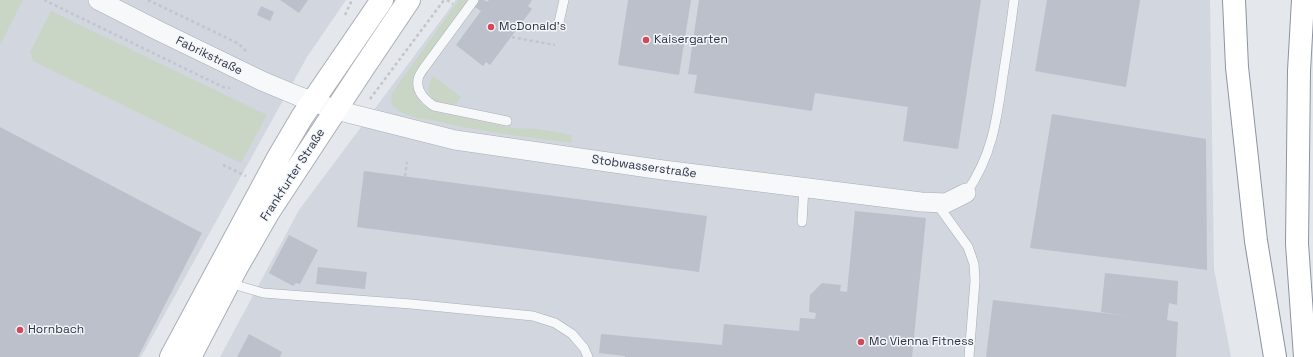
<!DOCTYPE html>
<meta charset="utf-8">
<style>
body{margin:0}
canvas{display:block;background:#e4e7ec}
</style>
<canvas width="1313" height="357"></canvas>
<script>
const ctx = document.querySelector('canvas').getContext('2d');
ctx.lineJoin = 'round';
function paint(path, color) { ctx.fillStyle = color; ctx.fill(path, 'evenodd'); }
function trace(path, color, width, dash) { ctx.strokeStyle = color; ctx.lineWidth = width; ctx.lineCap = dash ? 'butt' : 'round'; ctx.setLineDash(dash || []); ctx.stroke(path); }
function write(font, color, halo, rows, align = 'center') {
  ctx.font = font + ' "Space Grotesk",sans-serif'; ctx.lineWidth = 3; ctx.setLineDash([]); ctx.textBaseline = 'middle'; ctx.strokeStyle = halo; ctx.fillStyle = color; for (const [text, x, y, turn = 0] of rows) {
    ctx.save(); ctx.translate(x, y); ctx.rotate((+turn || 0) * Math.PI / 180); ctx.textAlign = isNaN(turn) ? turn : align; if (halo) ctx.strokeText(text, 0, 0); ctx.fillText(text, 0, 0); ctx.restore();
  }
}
paint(new Path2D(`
 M0,0H346L307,57L141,357H0Z
 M456,0H1210L1214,269L1231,357H220L299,210Z`), '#d2d6de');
paint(new Path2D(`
 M0,0H23L0,45Z
 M459,0H470L414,83L415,94L421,104L432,111L512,128L538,129L572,135L571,143C524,137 477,131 431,120C419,118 402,116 394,107C390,103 391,98 392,93Z
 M51,11L267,115L241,163L33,61L30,52Z
 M433,76L461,97L455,105C449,104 440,103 435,100C426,94 428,84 433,76Z`), '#c9d6c5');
paint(new Path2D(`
 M280,0H308L299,13Z
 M478,0H484L487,2L489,0H532L528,6L532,9L490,65L486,62L483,66L456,45L481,11L474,6Z
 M628,0H691L679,75L618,65Z
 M699,0H981L958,149L903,141L908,107L815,93L812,111L694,93L697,75L688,74Z
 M1047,0H1140L1126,87L1035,71Z
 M261,6L274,12L270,21L257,15Z
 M1052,114L1206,139L1207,270L1030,248Z
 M0,127L202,233L138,357H0Z
 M364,171L707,216L699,272L357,227Z
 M855,211L926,218L912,357H625V356L599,353L601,334L722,345L724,324L799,331L800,318L815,319L816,313L809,312L810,295L822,283L841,285L840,291L847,292Z
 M289,235L318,250L300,284L296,283L293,286L269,273Z
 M318,267L367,272L365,289L316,284Z
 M1105,273L1178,281L1177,305L1169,303L1167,320L1178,322L1176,357H986L993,300L1129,316L1101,312Z
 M249,334L282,352L280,357H237Z`), '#bbc0ca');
const service = new Path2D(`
 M474,0L424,68C422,71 418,76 418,80C416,92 425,100 434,106L507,121
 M559,22L564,0
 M966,193C992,157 997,119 1003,76C1007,51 1011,25 1014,0
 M937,204L968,247L974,264L975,281L969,357
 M802,222L804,187
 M229,283L263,293L411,304L533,316L555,323L572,334L584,348L588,357`);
const minor = new Path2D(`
 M98,0L159,31L262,81L298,96L336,110L455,140L663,170L921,202L946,203L966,193`);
const secondary = new Path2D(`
 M171,357L279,156L302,117L382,0
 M190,357L237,267L268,213L364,67L409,0`);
const motorway = new Path2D(`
 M1234,0L1237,67L1256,241L1275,357
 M1303,0L1299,71L1297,244L1305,357`);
trace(service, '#a9aeb7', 10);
trace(minor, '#a9aeb7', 20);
trace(secondary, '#a9aeb7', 24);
trace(motorway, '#8b94a3', 24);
trace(new Path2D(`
 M44,0L223,87L230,88
 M148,0L227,38L239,44L246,51
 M447,0L453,4
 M345,15L352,0
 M507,34L511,37L555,45
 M370,99L444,0
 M223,165L246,176
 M405,176L407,162`), '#c2c5cb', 2.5, [3, 3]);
trace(service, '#f7f8fa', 9);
trace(minor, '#f7f8fa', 19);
trace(secondary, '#fff', 22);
trace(motorway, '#fff', 22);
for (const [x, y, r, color] of [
 [491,27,4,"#d1495b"],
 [646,40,4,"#d1495b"],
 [20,330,4,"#d1495b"],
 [861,342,4,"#d1495b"]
]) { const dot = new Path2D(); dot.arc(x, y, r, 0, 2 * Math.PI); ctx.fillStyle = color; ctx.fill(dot); trace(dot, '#f4f6f9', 1.5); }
write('12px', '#2b3445', '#f4f6f9', [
 ["McDonald's",499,27],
 ["Kaisergarten",654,40],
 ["Hornbach",28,330],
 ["Mc Vienna Fitness",869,342]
], 'left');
write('12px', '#2b3445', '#f4f6f9', [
 ["Fabrikstraße",209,56,26],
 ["Stobwasserstraße",644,167,8],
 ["Frankfurter Straße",293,175,-57]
]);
</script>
